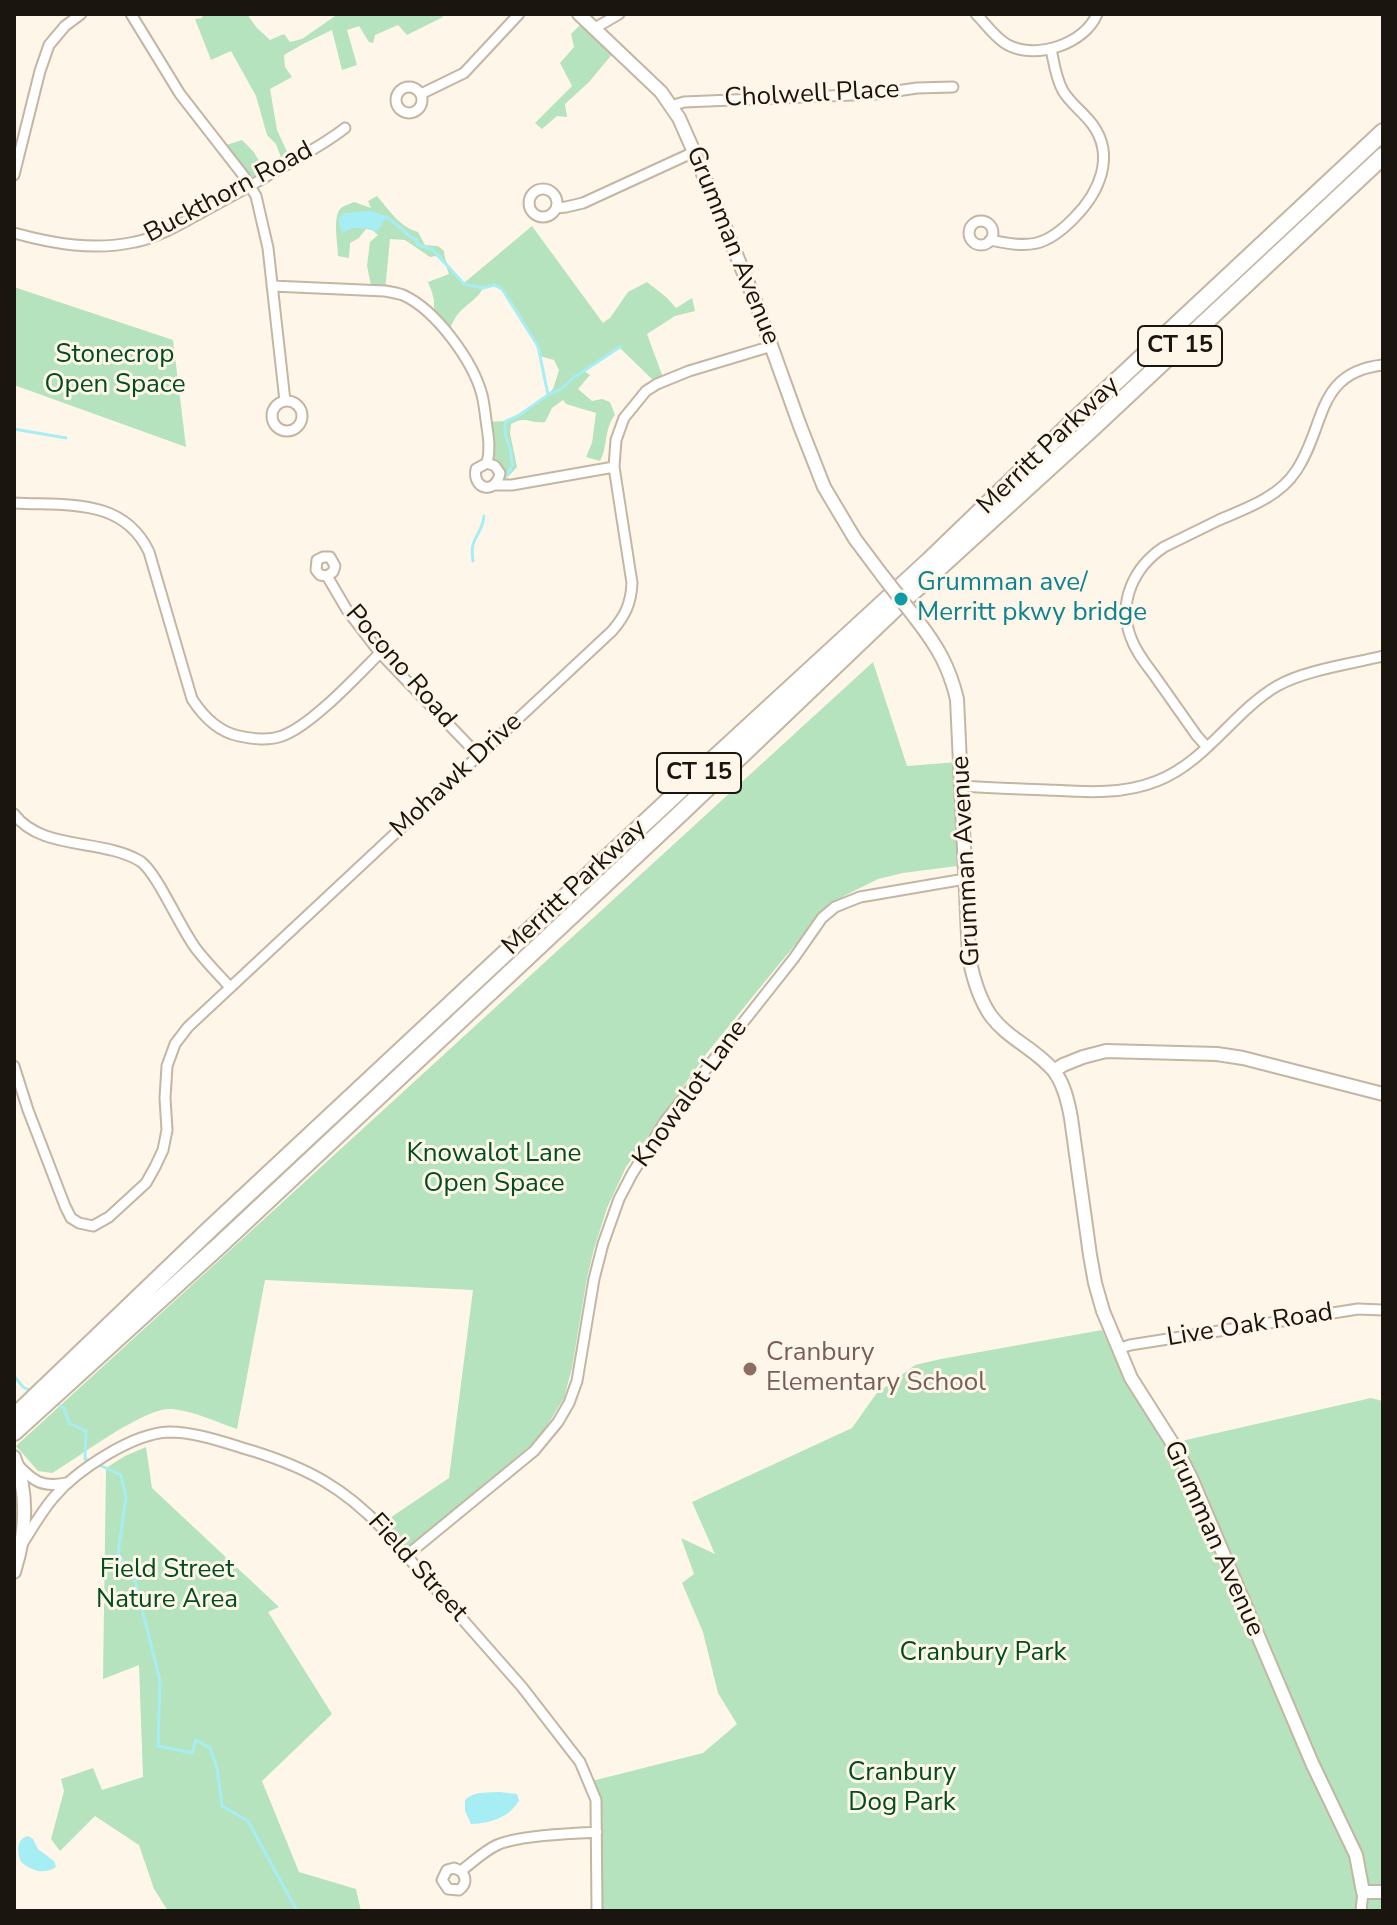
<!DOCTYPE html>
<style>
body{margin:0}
#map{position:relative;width:1397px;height:1925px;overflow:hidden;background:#fff6ea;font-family:"Nunito Sans",sans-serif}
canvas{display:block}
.frame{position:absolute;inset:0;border:16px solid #1a150e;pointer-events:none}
</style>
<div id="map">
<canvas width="1397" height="1925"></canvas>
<div class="frame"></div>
</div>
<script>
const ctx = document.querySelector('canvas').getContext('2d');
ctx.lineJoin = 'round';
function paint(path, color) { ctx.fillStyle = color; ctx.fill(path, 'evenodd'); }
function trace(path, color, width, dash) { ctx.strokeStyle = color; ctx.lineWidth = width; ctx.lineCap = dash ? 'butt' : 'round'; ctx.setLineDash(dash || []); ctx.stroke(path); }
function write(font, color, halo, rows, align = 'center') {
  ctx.font = font + ' "Nunito Sans",sans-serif'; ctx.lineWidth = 6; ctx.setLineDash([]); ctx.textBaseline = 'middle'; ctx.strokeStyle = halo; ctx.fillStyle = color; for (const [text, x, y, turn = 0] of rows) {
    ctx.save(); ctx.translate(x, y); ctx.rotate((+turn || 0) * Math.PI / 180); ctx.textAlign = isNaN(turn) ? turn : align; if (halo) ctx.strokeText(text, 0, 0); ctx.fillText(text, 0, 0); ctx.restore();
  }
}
paint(new Path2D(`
 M203,14H247L256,27L270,40L284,34L290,42L302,39L338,14H441L443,17L407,35L398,25L375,35L373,43L369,42L359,26L347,30L357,65L342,70L332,30L303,44L284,55L285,67L292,77L270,89L277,130L289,156L282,160L276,144L267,135L256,96L231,51L211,60L195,19L202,18Z
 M585,20L614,52L589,82L565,104L567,117L557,116L542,129L535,123L572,86L560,63L574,47L571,34Z
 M242,140L253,151L268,175L251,186L220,147Z
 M377,196C388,209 401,228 418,232L425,245L438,246L444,251C445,268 456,271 464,283L532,226L603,323L610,318L628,292L647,282L666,297L676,308L692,298L695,311L675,316L647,334L664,380L657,384L620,348L584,371L590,375L578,389L592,401L602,399L610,402L615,415C604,428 608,447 600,461L586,457L592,443L596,413L566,404L563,400L552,408L545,422C531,424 525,415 511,424L510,433L517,467L506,479L512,485L498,482L491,463L486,422L507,421L530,408L547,395L553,389L559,370L554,360L539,356C538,342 510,296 499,286L494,285L483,288C477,300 466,304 458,314C454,319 451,327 447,333L431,316C438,305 432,292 428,282L449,274L446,266L436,256L430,257L405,240L390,239L385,291L372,290L367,266L370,242L378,235L372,230L366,229L359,238L350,243L349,258L338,256C338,244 332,216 341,208C345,205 350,204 354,202L371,208L368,201Z
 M14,287L173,340L186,447L14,385Z
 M873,662L907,766L971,761L965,813V865L903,873L878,879L844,896L817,919L780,963L707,1053L626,1167L607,1208L594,1249L587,1278L572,1368L564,1398L547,1426L530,1446L406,1549L384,1522L449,1478L473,1290L265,1280L237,1429C216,1422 194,1411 172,1409C145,1406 78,1458 52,1473L38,1471L16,1446Z
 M1102,1330L1119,1367L1147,1413L1177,1442L1371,1398L1383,1401V1911H602L592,1799L584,1783L703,1753L737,1724L718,1693L703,1632L682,1583L694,1574L681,1538L715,1554L692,1502L852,1428L876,1394L915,1365L941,1359Z
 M146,1447L152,1488L279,1607L268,1612L332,1714L262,1781L299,1872L356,1889L361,1911H168L154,1889L139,1845L95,1816L60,1851L51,1839L64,1791L61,1779L93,1768L102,1790L143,1777L139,1665L103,1679L106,1468L125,1456Z`), '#b5e3bd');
paint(new Path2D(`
 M371,211L390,217L384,220L381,227L375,232L372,229L353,228L342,233L338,219L343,213Z
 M499,1792L517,1794L519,1801C508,1818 491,1823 471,1824L465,1811V1800C474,1791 487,1793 499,1792Z
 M28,1836L33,1839L38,1849L54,1861L56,1867C44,1875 32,1871 21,1862C17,1852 16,1839 28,1836Z`), '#a6eef4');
trace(new Path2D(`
 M386,217C398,223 405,236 417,240V244L433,250L464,284L483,288L494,285L502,289L538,346L548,395L518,416L506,421C502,434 509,441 511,453C511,457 511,461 513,465L506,476
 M548,395L561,389L573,378L620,347
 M14,429L66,438
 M473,561C469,535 482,537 484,516
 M14,1376L23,1387L29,1390
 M60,1406L64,1408L69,1423L86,1431L85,1459L90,1461
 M97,1464L121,1475L126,1498L118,1553L135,1581L160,1681L158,1746L192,1753L196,1740L210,1748L217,1768L222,1806L248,1821L297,1911`), '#a6eef4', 3);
const street = new Path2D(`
 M131,14L180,94L243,175L256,196L268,248L285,401
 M976,14C986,24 996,39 1008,45C1036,60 1085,44 1097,14
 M595,28L619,14
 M396 100a13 13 0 1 1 26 0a13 13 0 1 1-26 0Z
 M421,94L464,73L519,14
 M671,106L684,102L876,94L917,88L953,87
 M14,175L40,71L49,45L65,26L81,14
 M529 203a14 14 0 1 1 28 0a14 14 0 1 1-28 0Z
 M556,208L566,207L583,203L694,152
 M969 233a12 12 0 1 1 24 0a12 12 0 1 1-24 0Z
 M14,233C54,244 94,251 135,242C157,238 178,225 197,215C220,202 244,190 267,176C293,160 321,147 345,128
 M990,240C1029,248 1045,248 1074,218C1099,193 1116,156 1092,124C1083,112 1070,103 1063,91C1056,79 1054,63 1051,49
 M272,286L385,291C391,292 397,293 403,295C436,310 473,361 482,395C484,403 485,412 486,420C488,435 491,448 487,463L476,469C472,490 496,495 500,473L495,466L487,463
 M272 416a15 15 0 1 1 30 0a15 15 0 1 1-30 0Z
 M495,485H512L614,467
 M14,503C66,506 123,497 149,552L192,699C203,716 219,732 239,736C254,739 268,741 282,736C311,726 357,676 380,653
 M327,576L333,572L335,566L330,557H323L317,560L316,570L320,575L327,576L347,610L380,653L478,755
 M1207,747L1197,736C1183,716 1168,695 1154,675C1145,663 1136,652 1131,638C1117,602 1134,567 1164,547C1182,538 1201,529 1219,520C1247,508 1279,497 1296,471C1326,427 1315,372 1383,365
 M962,786C990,788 1019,789 1048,790C1085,792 1122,795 1157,781C1206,762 1233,712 1277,686C1305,670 1351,664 1383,656
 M14,814C42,851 101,838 140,861C157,872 181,930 197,950C207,963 219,975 230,987
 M14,1066L28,1110L65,1206L71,1218L79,1223L93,1226L109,1217L146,1183L155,1167L163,1150L167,1130L165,1098L167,1066L175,1044L188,1027L612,631C625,616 631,604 632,583L614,467L616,440L624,418L646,391L657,384L689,371L772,346
 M1118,1349L1130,1345L1358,1309L1383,1310
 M17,1464C33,1481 42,1488 66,1483
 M23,1543C32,1528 42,1511 54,1497C77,1470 133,1433 169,1432C197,1432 226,1443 253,1451C307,1468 343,1487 383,1529L522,1687L580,1762L596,1800L597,1911
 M406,1556L534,1451L558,1422L569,1403L577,1381L594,1279L603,1244L619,1199L632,1174L666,1120L794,958L822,918L835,907L860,897L965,879
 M461,1871C467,1878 466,1885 459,1890L448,1889L442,1880L447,1870L454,1868L461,1871C473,1862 484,1851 497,1845C519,1835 571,1834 597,1832
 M1361,1911L1363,1892`);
const secondary = new Path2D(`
 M579,14L661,92L679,118L694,152L754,298L800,426L824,487L855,539L882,575
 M917,620C937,646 949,666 957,699L969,957C973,978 979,999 991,1016C1008,1039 1036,1049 1054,1071C1064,1084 1068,1101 1071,1118L1090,1255L1095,1283L1103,1311L1131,1378L1178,1452L1192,1480L1312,1763L1356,1855L1363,1892H1383
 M1054,1071L1063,1065L1083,1057L1106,1051L1217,1054L1243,1058L1383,1094
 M14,1457C29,1494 26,1534 14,1572`);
const highway = new Path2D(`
 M14,1417L210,1229L681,789L930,560L1076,419L1383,132
 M14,1432L222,1243L682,812L910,594L1090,430L1383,156`);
trace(street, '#c3b6a2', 13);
trace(secondary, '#c3b6a2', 16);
trace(highway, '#c3b6a2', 20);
trace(street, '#fff', 9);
trace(secondary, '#fff', 12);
trace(highway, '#fff', 16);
const secondaryBridge = new Path2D(`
 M882,575L917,620`);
trace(secondaryBridge, '#c3b6a2', 16, []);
trace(secondaryBridge, '#fff', 12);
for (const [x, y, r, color] of [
 [901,599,8,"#0f9aa8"],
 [750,1369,8,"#8d6e63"]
]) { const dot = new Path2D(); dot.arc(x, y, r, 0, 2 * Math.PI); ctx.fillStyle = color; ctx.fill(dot); trace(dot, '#fff6ea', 3); }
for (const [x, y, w] of [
 [1180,346,84],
 [699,773,84]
]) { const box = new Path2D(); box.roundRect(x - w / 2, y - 20, w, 40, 6); ctx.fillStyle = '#fff6ea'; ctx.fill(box); trace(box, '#1a150e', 2); }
write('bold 24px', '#1a150e', null, [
 ["CT 15",1180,346],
 ["CT 15",699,773]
]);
write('26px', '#1a150e', '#fff6ea', [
 ["Cholwell Place",812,95,-3],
 ["Buckthorn Road",229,193,-28],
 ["Grumman Avenue",732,246,68],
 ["Merritt Parkway",1049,446,-44],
 ["Pocono Road",400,667,49],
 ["Mohawk Drive",457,776,-43],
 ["Grumman Avenue",967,861,-93],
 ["Merritt Parkway",575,888,-43],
 ["Knowalot Lane",691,1094,-54],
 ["Live Oak Road",1250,1326,-9],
 ["Grumman Avenue",1213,1539,66],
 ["Field Street",417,1568,48]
]);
write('26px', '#014d1f', '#fff6ea', [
 ["Stonecrop",115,356],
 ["Open Space",115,386],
 ["Knowalot Lane",494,1155],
 ["Open Space",494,1185],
 ["Field Street",167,1571],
 ["Nature Area",167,1601],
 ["Cranbury Park",983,1654],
 ["Cranbury",902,1774],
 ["Dog Park",902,1804]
]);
write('26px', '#0d838f', '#fff6ea', [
 ["Grumman ave/",917,584],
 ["Merritt pkwy bridge",917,614]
], 'left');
write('26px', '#785e54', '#fff6ea', [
 ["Cranbury",766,1354],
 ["Elementary School",766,1384]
], 'left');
</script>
